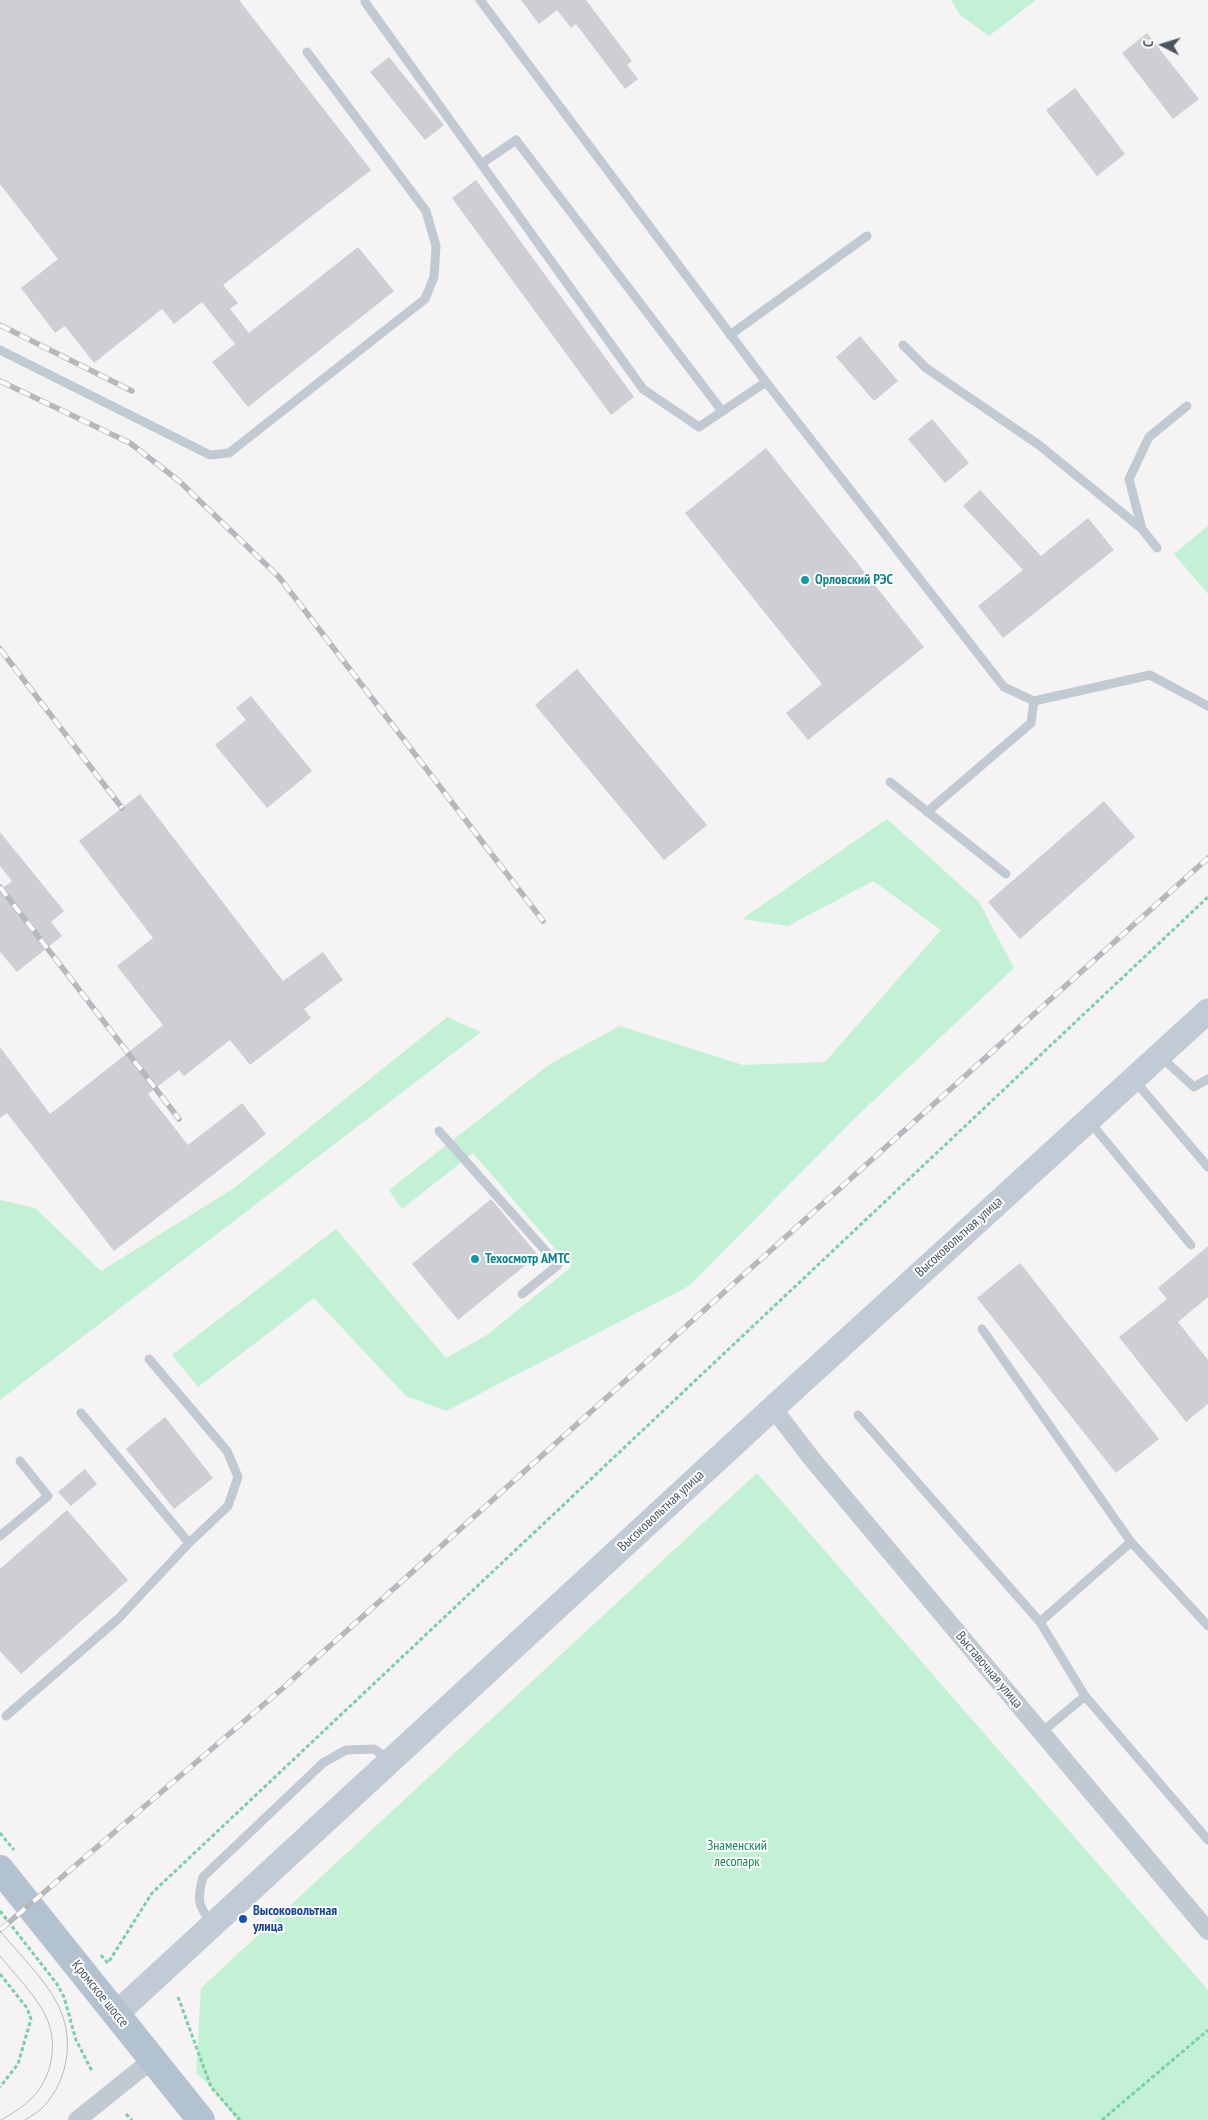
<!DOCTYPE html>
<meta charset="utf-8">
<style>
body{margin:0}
#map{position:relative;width:1208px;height:2120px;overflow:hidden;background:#f5f3f3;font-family:"PT Sans Narrow",sans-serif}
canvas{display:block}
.north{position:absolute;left:1138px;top:20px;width:50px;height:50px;-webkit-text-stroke:4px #fff;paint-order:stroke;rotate:275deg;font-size:14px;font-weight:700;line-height:20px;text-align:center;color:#4a5661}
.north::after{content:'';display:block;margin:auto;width:18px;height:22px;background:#4a5661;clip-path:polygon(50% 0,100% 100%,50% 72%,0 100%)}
</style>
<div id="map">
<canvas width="1208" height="2120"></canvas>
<div class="north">С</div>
</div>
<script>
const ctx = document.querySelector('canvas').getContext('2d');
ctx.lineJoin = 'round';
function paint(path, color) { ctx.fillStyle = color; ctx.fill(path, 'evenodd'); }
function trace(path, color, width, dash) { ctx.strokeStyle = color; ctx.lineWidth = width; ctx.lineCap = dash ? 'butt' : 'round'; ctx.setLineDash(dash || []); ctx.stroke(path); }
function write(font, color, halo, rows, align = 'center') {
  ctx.font = font + ' "PT Sans Narrow",sans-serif'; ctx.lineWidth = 4; ctx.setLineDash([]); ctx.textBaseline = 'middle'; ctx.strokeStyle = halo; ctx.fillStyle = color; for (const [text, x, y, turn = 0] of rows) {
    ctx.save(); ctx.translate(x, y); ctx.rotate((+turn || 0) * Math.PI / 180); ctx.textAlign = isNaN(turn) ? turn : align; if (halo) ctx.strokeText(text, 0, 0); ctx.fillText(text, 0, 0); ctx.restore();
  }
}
paint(new Path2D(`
 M951,0H1036L989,36L960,15Z
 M1208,526V594L1174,554Z
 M887,819L979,902L1014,968L855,1118L689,1286L446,1411L406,1396L314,1298L198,1387L172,1355L336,1229L446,1358L487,1335L571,1267L473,1153L402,1209L389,1190L550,1064L620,1026L743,1065L825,1062L941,930L873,881L788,926L742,919Z
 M447,1017L481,1032L0,1400V1200L35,1208L101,1271L234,1188Z
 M757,1473L1208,1990V2120H237L211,2087L196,2073L201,1988Z`), '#c3f1d5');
paint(new Path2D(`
 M0,0H239L371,170L223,285L238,303L230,309L249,333L358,247L394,291L248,407L212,362L235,344L202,302L174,324L162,309L94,363L65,326L55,333L21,288L58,259L0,184Z
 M521,0H586L632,61L627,65L638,79L625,89L576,24L571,28L557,10L539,24Z
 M1147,33L1199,99L1173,119L1122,53Z
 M389,57L444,125L425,140L370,72Z
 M1075,88L1125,154L1097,176L1046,110Z
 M476,180L634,397L611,415L452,198Z
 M860,336L898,381L874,401L836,357Z
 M932,419L969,463L945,483L908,439Z
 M766,448L924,647L808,740L786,713L822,684L685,513Z
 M980,490L1041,556L1088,518L1114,550L1003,638L978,606L1023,570L963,506Z
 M577,669L707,825L664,860L535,705Z
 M251,696L312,771L267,808L215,745L246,720L236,708Z
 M140,794L283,981L323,952L343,980L304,1009L311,1018L250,1065L230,1040L184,1076L179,1070L148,1094L188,1145L242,1103L266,1134L114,1251L7,1113L0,1118V1047L50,1114L163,1025L117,966L153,938L79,841Z
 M1104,801L1135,837L1020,939L988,902Z
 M0,832L64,911L51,922L62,936L17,972L0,952V890L12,881L0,866Z
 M491,1199L538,1255L458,1320L412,1264Z
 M1208,1246V1297L1178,1322L1208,1360V1404L1186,1422L1119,1337L1167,1299L1158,1288Z
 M1020,1263L1159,1439L1116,1473L977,1298Z
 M165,1417L213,1478L174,1509L126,1449Z
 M85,1469L97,1484L71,1506L58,1492Z
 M67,1510L128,1580L21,1674L0,1651V1569Z`), '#cdcfd5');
trace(new Path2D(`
 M0,1833L14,1850
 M0,1911L57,1984L64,1997L76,2040L92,2071
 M101,1955L108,1963L152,1893L1208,897
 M0,1974L27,2008L31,2019L18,2064L0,2087
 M178,1997L211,2087L240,2120
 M126,2114L132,2120
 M1102,2120L1208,2030`), '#7ad0a6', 3, [4, 2.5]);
trace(new Path2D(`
 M480,0L766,382L1004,687L1034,701L1150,675L1208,706
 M365,2L643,389L699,427L766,382
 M481,164L516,140L722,411
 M730,335L867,236
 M903,345L926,368L1039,445L1142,529L1157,548
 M0,350L210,455L229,453L425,299L434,277L436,246L426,211L307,52
 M1142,529L1129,479L1149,437L1187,406
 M890,782L1006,874
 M927,812L1031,723L1034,701
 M1161,1057L1194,1087L1208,1079
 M1135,1081L1208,1167
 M1090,1122L1191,1245
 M439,1131L558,1265L522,1294
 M982,1329L1131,1542
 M149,1359L227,1451L238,1477L228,1506L189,1543
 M858,1415L1040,1622L1085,1696L1042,1732
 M0,1536L48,1496L20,1461
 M1040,1622L1131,1542L1208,1626
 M1085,1696L1208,1840
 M6,1716L118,1619L189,1543L81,1413
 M213,1924C197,1906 197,1899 203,1877L323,1763L346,1750L374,1749L388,1759`), '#c1cad2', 9);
trace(new Path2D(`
 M773,1408L812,1459L1208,1931
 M77,2120L153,2059`), '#c1cad2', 18);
trace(new Path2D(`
 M116,2014L773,1408L1208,1011`), '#c1cbd6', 25);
trace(new Path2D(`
 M0,1869L201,2120`), '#b3c2d1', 28);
trace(new Path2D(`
 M0,1931C18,1953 44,1978 57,2003C75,2036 69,2079 44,2106C39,2112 31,2116 25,2120
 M0,1956C14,1974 32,1991 43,2011C59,2037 54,2075 33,2097C24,2106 12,2114 1,2120`), '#b5b8bd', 1);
const rail = new Path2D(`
 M0,325L132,391
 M0,381L130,443L179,481L279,577L543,921
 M0,649L122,808
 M0,887L179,1119
 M0,1930L283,1688L1208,858`);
trace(rail, '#b5b8bd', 5.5);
trace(rail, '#fff', 4, [11]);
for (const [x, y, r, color] of [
 [805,580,5,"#0f9aa8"],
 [475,1259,5,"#0f9aa8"],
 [243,1919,5,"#1a4fb4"]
]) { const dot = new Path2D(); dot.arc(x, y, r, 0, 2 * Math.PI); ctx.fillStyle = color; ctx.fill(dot); trace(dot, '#fff', 2); }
write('bold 14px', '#0d838f', '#fff', [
 ["Орловский РЭС",815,580],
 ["Техосмотр АМТС",485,1259]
], 'left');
write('14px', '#4a5661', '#fff', [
 ["Высоковольтная улица",959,1237,-42],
 ["Высоковольтная улица",661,1511,-43],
 ["Выставочная улица",989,1670,50],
 ["Кромское шоссе",100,1994,51]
]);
write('14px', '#17864f', '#fff', [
 ["Знаменский",737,1846],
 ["лесопарк",737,1862]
]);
write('bold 14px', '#164399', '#fff', [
 ["Высоковольтная",253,1911],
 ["улица",253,1927]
], 'left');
</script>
